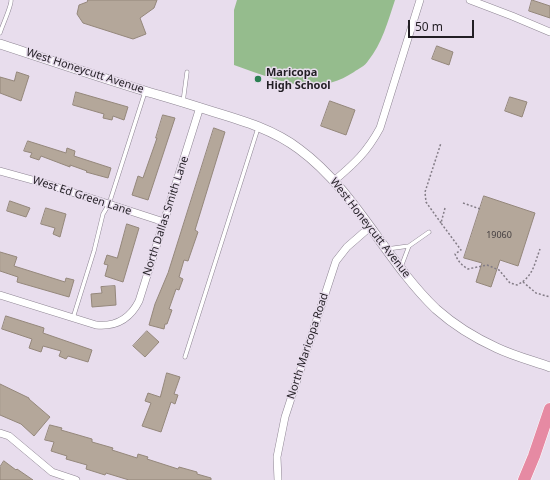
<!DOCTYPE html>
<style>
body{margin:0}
#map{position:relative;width:550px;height:480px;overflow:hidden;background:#e8dded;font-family:"Noto Sans",sans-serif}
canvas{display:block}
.scale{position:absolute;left:408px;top:20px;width:66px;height:18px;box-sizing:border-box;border:2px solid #221e24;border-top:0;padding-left:5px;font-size:12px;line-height:14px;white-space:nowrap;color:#221e24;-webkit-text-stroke:3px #e8dded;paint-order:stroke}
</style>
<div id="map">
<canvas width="550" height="480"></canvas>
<div class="scale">50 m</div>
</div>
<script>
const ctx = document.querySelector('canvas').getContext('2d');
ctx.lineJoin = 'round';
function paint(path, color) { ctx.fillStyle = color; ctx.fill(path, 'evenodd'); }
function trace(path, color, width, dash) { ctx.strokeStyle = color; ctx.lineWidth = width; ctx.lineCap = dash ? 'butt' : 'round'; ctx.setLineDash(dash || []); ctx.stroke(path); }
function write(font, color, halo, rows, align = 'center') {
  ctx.font = font + ' "Noto Sans",sans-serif'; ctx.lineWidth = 3; ctx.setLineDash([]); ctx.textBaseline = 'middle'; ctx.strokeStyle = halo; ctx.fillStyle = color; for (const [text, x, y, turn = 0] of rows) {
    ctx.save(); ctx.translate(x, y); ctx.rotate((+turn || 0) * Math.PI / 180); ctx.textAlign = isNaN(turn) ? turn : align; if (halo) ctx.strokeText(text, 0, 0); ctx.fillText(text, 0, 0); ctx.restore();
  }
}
paint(new Path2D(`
 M237,0H395C388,21 382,44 368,61C365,66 358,69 354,72C313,99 275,79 234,65V10Z`), '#95bc8d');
const building = new Path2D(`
 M88,0H157L154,8L140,18L146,34L133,39L83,23L77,14L79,5L87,2Z
 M532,0L550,6V18L529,11Z
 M437,46L453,52L449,65L432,59Z
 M17,72L29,76L21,101L0,93V77L14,81Z
 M76,92L128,107L124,120L113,116L112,120L103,118L104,114L73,105Z
 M510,97L527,102L522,117L505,111Z
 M330,101L355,110L346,135L321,126Z
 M163,115L175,118L148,200L132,195L138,176L143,178L157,138H156Z
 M214,128L225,132L195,230L198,232L188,261L184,260L179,277L183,279L179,290L176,289L169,309L172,310L167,324H165L164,329L149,325L155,304L168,273Z
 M28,141L66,153L67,148L75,151L74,156L111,168L108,178L86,172L87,171L70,165V167L41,156L39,160L30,157L32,153L24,151Z
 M484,196L535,213L518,266L500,260L491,287L476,282L482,263L464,258Z
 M10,201L30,208L26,217L7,211Z
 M46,208L66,214L60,237L53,234L55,228L41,224Z
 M127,224L139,228L123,282L105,276L108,265L104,264L107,255L117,258Z
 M0,252L17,257L14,266L65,282L66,278L74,280L69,297L17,282L18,277L0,271Z
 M115,286L116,305L92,307L91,294L102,293L101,287Z
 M6,316L44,328L43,333L92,350L88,362L68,356L66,359L59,356L61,351L43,346L41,352L29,348L32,339L2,329Z
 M147,331L159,342L145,357L133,346Z
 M167,373L180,377L174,394L178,395L175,404L171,402L161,432L142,426L151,403L145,401L148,393L160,397Z
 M0,384L29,398V399L50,417L34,436L21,424L0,415Z
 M50,425L62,428L61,430L92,439V442L113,448L112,450L137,458L138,454L148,457L147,459L178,469L179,467L197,472V474L211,478V480H129L106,473L105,475L86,469L87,465L66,459L67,456L51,451L54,442L45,440Z
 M4,461L16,470L17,469L33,480H0V467Z`);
paint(building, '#b4a79a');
trace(building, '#94877b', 1);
const service = new Path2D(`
 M0,33C2,26 12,5 11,0
 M183,102L187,72
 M387,249L409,246L429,232
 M401,267L409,246
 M73,318L94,251L103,214L109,204L145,92
 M185,357L258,128`);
const minor = new Path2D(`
 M470,0L512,16L550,32
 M0,171L47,184L164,222
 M335,180C355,163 367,152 380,128L420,0
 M0,295L96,325C116,327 130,319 139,301L200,107
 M0,433L9,436L52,472L76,480
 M278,480L277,457L285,417L333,270L336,261L347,247L370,227`);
const tertiary = new Path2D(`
 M0,44C49,60 98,77 148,92C170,98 192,105 214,112C244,121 274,130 299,149C356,191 385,260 436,309C454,325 475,338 497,348C514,356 533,361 550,367`);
const trunk = new Path2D(`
 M524,480L534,456L550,409`);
trace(service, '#8e8593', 4.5);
trace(minor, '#8e8593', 8);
trace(tertiary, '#8e8593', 10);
trace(trunk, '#fff', 13);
trace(new Path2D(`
 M463,203L480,209
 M445,208L441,223L461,250L455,254C458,261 461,265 468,269L487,265L499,270L510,283L517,285C533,277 534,265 540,249
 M441,223L426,202L425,192L441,143
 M523,282L536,293L550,297`), '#837c86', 1.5, [2, 2]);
trace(service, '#fff', 3.5);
trace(minor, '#fff', 7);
trace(tertiary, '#fff', 9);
trace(trunk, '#e68aa3', 12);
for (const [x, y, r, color] of [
 [258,79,4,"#2b8053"]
]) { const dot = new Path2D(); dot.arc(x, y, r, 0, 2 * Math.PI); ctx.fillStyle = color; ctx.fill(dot); trace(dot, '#e8dded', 1.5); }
write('9px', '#464042', null, [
 ["19060",499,235]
]);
write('11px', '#221e24', '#e8dded', [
 ["West Honeycutt Avenue",85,71,18],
 ["West Ed Green Lane",82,196,18],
 ["North Dallas Smith Lane",166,216,-72],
 ["West Honeycutt Avenue",370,228,52],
 ["North Maricopa Road",308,346,-72]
]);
write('bold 11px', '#221e24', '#e8dded', [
 ["Maricopa",266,73],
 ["High School",266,86]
], 'left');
</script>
